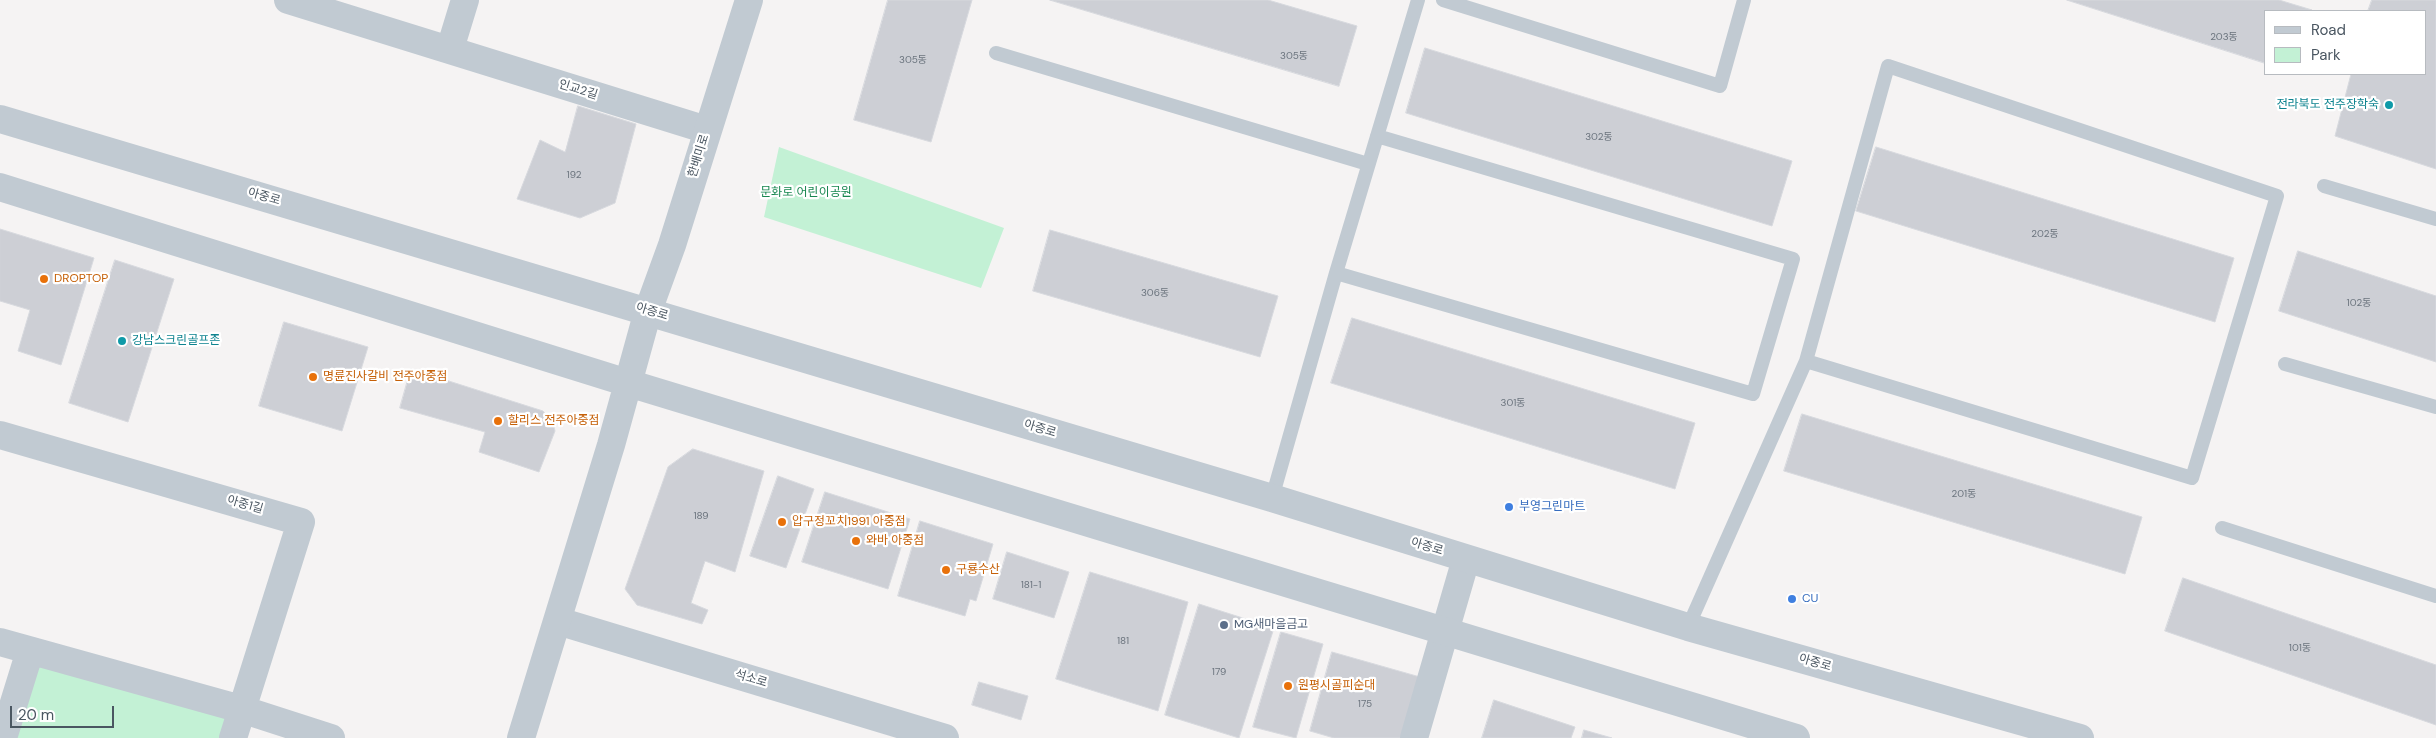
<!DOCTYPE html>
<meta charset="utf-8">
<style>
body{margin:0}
#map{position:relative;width:2436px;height:738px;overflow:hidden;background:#f5f3f3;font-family:"DM Sans",sans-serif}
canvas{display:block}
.legend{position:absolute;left:2264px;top:10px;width:162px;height:65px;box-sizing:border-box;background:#fff;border:1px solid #b7bbc0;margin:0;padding:6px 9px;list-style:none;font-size:15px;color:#4a5661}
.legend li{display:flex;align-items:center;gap:10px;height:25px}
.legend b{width:25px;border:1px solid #b7bbc0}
.scale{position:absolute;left:10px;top:706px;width:104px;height:22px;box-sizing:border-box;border:2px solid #4a5661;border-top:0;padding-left:6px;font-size:15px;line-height:18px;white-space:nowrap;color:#4a5661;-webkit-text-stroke:4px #fff;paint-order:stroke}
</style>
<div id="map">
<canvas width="2436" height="738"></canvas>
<ul class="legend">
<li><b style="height:6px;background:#c1cad2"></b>Road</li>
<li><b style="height:14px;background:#c3f1d5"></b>Park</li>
</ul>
<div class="scale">20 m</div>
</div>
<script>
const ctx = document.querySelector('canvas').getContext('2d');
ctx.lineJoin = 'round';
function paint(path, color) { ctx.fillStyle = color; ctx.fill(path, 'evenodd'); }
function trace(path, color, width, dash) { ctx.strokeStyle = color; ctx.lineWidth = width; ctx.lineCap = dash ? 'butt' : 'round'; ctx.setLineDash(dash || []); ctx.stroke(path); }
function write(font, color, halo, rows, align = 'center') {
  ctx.font = font + ' "DM Sans","Noto Sans KR",sans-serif'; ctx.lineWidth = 4.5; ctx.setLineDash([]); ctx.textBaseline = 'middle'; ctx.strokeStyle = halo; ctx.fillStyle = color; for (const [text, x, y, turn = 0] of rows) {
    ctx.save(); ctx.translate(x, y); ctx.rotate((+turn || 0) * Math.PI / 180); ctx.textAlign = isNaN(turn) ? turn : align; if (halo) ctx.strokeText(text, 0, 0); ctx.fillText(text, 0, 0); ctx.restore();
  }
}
paint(new Path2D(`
 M779,147L1004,228L981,288L764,217Z
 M30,651L241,709L233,738H3Z`), '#c3f1d5');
const building = new Path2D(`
 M888,0H972L931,142L854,120Z
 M1050,0H1268L1357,26L1339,86Z
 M2067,0H2279L2312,10L2265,11V63Z
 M2372,0H2436V169L2335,136L2351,74H2425V11H2368Z
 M1425,48L1792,161L1772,226L1406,113Z
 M578,106L636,124L615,203L580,218L517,199L540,140L565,152Z
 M1876,147L2234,258L2215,322L1856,211Z
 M0,229L94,258L61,365L18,351L30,310L0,301Z
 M1050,230L1278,296L1260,357L1033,291Z
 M2298,251L2436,296V362L2279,311Z
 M115,260L174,279L128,422L69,403Z
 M1352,318L1695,423L1675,489L1331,383Z
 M284,322L368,347L342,431L259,406Z
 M411,369L543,411L553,423L555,431L539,472L479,452L485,432L400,408Z
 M1802,414L2142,517L2125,574L1784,471Z
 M693,449L764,471L735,572L705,561L691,603L708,610L702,624L637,605L625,589L668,467Z
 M778,476L814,489L786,568L750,556Z
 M825,492L910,519L888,589L802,562Z
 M920,521L993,544L976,601L970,599L965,616L898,596Z
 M1007,552L1069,572L1054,618L993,599Z
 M1090,572L1188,602L1158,711L1056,679Z
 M2183,578L2436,665V725L2165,631Z
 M1199,604L1274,628L1239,738L1165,715Z
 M1281,632L1323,644L1296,738L1253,727Z
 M1332,652L1420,677L1403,738H1334L1310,731Z
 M979,682L1028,696L1021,720L972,705Z
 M1494,700L1575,727L1571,738H1482Z
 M1584,730L1612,738H1582Z`);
paint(building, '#cdcfd5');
trace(building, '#d7d9de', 1);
trace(new Path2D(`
 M1443,0L1720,86L1744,0
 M996,53L1368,164
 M2324,186L2436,219
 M1336,273L1753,394L1793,259L1377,136
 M2285,364L2436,407
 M1272,498L1336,273L1418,0
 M2222,528L2436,596
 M1688,627L1806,361L1888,66L2277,196L2192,478L1806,361`), '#c1cad2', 14);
trace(new Path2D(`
 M288,0L707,130
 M450,49L465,0
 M0,435L301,522L233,738
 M558,621L945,738
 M0,642L241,709L331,738
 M3,738L30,651
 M1414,738L1466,559`), '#c1cad2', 28);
trace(new Path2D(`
 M0,119L1272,498L1688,627L2080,738
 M0,187L628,383L1796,738
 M521,738L611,445L648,311L672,245L749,0`), '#c1cad2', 28);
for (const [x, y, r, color] of [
 [2389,105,5,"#0f9aa8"],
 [44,279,5,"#e8710a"],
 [122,341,5,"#0f9aa8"],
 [313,377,5,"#e8710a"],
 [498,421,5,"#e8710a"],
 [1509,507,5,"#3f7fe0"],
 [782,522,5,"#e8710a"],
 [856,541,5,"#e8710a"],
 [946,570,5,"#e8710a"],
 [1792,599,5,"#3f7fe0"],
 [1224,625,5,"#5c6f8a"],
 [1288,686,5,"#e8710a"]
]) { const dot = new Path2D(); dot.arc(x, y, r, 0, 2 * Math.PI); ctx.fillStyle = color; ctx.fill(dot); trace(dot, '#fff', 2); }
write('10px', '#6b747e', null, [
 ["203동",2224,37],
 ["305동",1294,56],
 ["305동",913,60],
 ["302동",1599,137],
 ["192",574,175],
 ["202동",2045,234],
 ["306동",1155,293],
 ["102동",2359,303],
 ["301동",1513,403],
 ["201동",1964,494],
 ["189",701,516],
 ["181-1",1031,585],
 ["181",1123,641],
 ["101동",2300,648],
 ["179",1219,672],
 ["175",1365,704]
]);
write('12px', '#4a5661', '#fff', [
 ["인교2길",578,90,17],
 ["한배미로",699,156,-73],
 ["아중로",264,197,16],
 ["아중로",652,312,17],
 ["아중로",1040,429,17],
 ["아중1길",245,505,16],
 ["아중로",1427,547,17],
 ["아중로",1815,663,16],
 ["석소로",751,679,17]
]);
write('12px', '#0d838f', '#fff', [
 ["전라북도 전주장학숙",2379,105],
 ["강남스크린골프존",132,341,"left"]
], 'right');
write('12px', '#17864f', '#fff', [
 ["문화로 어린이공원",806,193]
]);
write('12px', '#c56008', '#fff', [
 ["DROPTOP",54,279],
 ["명륜진사갈비 전주아중점",323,377],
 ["할리스 전주아중점",508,421],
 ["압구정꼬치1991 아중점",792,522],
 ["와바 아중점",866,541],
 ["구룡수산",956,570],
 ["원평시골피순대",1298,686]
], 'left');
write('12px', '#366cbe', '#fff', [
 ["부영그린마트",1519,507],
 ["CU",1802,599]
], 'left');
write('12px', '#4e5e75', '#fff', [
 ["MG새마을금고",1234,625]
], 'left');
</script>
